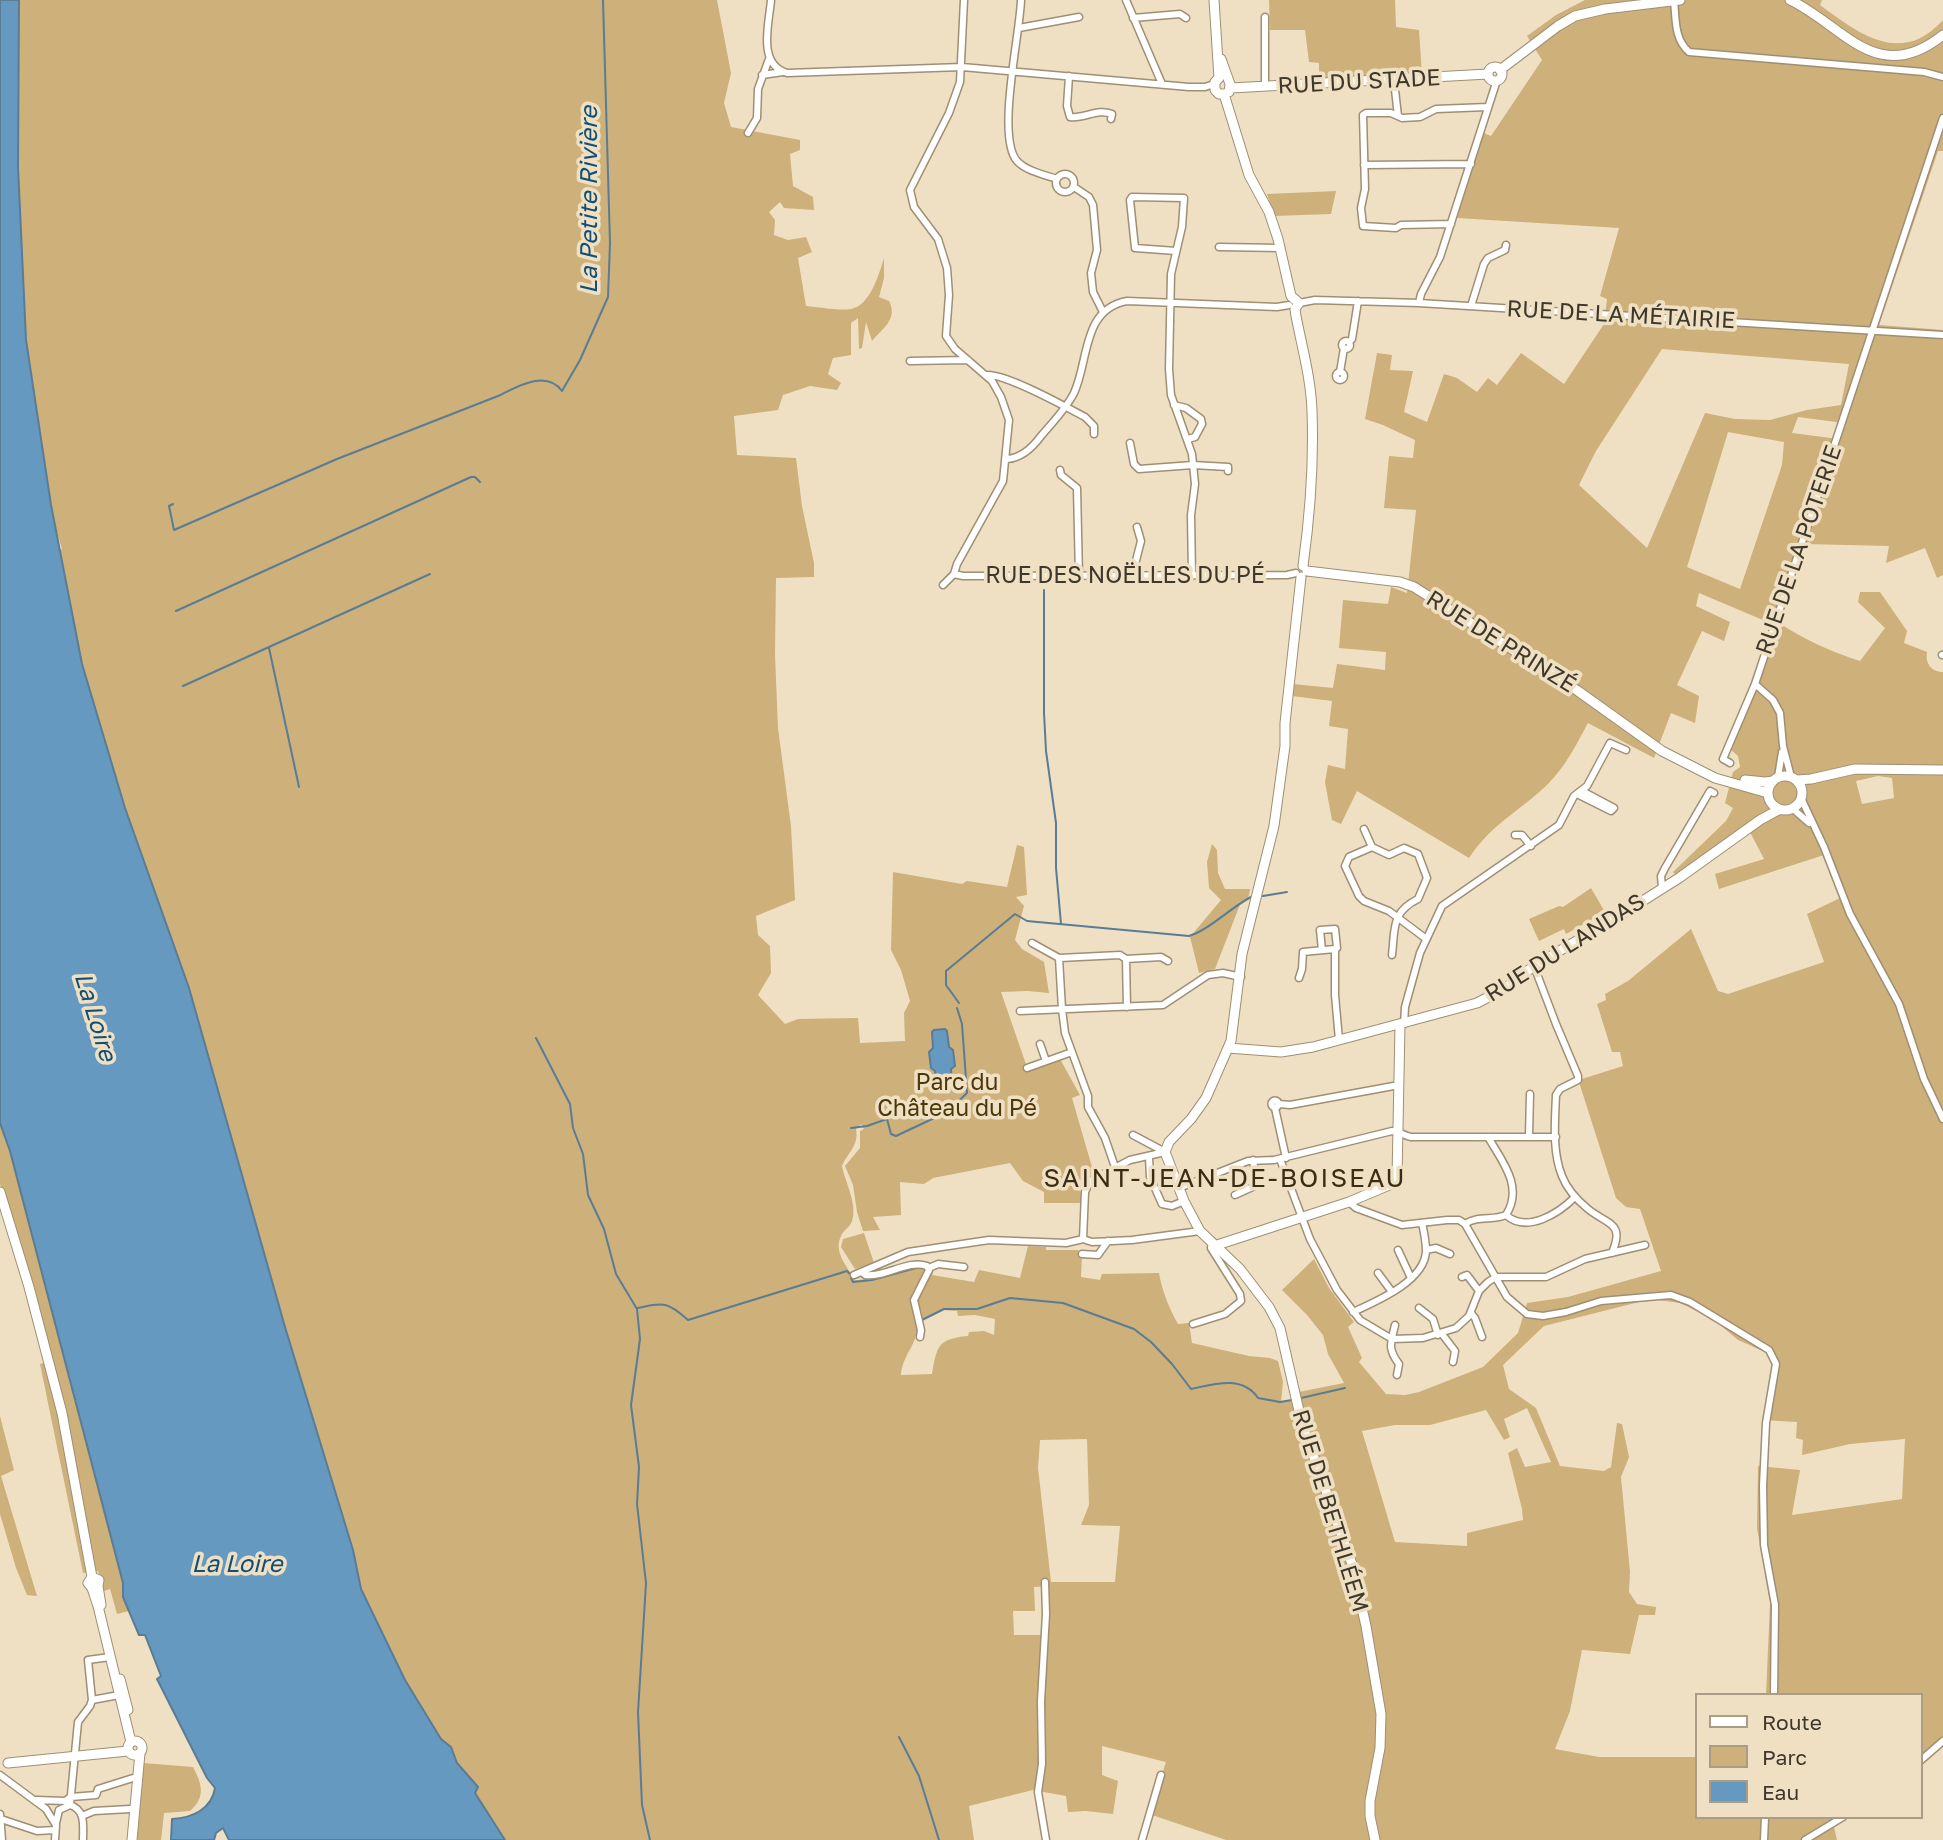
<!DOCTYPE html>
<meta charset="utf-8">
<style>
body{margin:0}
#map{position:relative;width:1943px;height:1840px;overflow:hidden;background:#f0e0c3;font-family:"Golos Text",sans-serif}
canvas{display:block}
.legend{position:absolute;left:1695px;top:1693px;width:228px;height:126px;box-sizing:border-box;background:#f0e0c3;border:2px solid #a99d87;margin:0;padding:9px 12px;list-style:none;font-size:21px;color:#3e382c}
.legend li{display:flex;align-items:center;gap:14px;height:35px}
.legend b{width:35px;border:2px solid #a99d87}
</style>
<div id="map">
<canvas width="1943" height="1840"></canvas>
<ul class="legend">
<li><b style="height:9px;background:#fff"></b>Route</li>
<li><b style="height:19px;background:#cdb07a"></b>Parc</li>
<li><b style="height:19px;background:#6699c0"></b>Eau</li>
</ul>
</div>
<script>
const ctx = document.querySelector('canvas').getContext('2d');
ctx.lineJoin = 'round';
function paint(path, color) { ctx.fillStyle = color; ctx.fill(path, 'evenodd'); }
function trace(path, color, width, dash) { ctx.strokeStyle = color; ctx.lineWidth = width; ctx.lineCap = dash ? 'butt' : 'round'; ctx.setLineDash(dash || []); ctx.stroke(path); }
function write(font, color, halo, rows, align = 'center') {
  ctx.font = font + ' "Golos Text",sans-serif'; ctx.lineWidth = 7; ctx.setLineDash([]); ctx.textBaseline = 'middle'; ctx.strokeStyle = halo; ctx.fillStyle = color; for (const [text, x, y, turn = 0] of rows) {
    ctx.save(); ctx.translate(x, y); ctx.rotate((+turn || 0) * Math.PI / 180); ctx.textAlign = isNaN(turn) ? turn : align; if (halo) ctx.strokeText(text, 0, 0); ctx.fillText(text, 0, 0); ctx.restore();
  }
}
paint(new Path2D(`
 M10,0H717L731,73L724,103L731,127L800,140V150L790,154L793,186L813,197L814,210L784,208L780,202L769,212L775,220L774,235L788,240L806,237L812,252L798,258L806,306C820,307 837,311 851,309C870,306 879,274 884,258V278L879,297L889,301C898,319 883,328 872,341L866,322L862,348L859,349L858,318L851,323V355L833,358L828,374L841,383L837,390L810,386L783,395L778,410L734,416L737,455L796,458L802,506L814,563V577L776,578L775,654L778,728L791,826L795,900L756,916L758,935L770,946L771,973L758,995L785,1024L798,1019L858,1018L860,1043L905,1041L904,1013L910,1001L901,970L891,950L893,872L962,884L967,881L1007,887L1017,845L1024,847L1027,895L1016,897L1024,906L1015,940L1022,949L1044,962L1049,993L1027,991L1001,992L1028,1070L1060,1059L1080,1095L1072,1098L1094,1174L1077,1182L1081,1194V1203H1044V1192L1023,1181L1010,1163L933,1178L924,1184L900,1182L901,1215L873,1217L880,1230L863,1231L857,1212L853,1185L845,1166L860,1148V1131L864,1129L861,1124L856,1129C859,1146 848,1152 842,1166C845,1182 858,1205 852,1221C851,1226 844,1230 842,1234C832,1251 847,1266 855,1280C874,1280 910,1263 923,1267C927,1268 930,1271 933,1273L932,1275L974,1282L979,1270L1020,1278L1028,1246L1046,1247V1250H1078L1082,1256L1081,1277L1100,1280L1102,1274L1159,1273C1162,1291 1169,1308 1178,1324L1189,1323L1192,1343L1249,1356L1270,1358L1278,1361L1283,1382L1281,1402L1291,1401L1299,1392L1344,1383L1328,1354L1323,1335L1307,1315L1282,1290L1314,1259L1329,1288L1354,1322L1348,1327L1362,1358L1359,1362L1386,1394L1405,1395L1419,1392L1483,1367L1518,1333L1527,1303L1568,1297L1661,1271L1640,1209L1626,1207L1616,1198L1579,1082L1582,1079L1623,1066L1620,1052H1612L1597,1004L1606,1000L1605,994L1628,981L1691,929L1718,991L1728,994L1824,962L1807,914L1840,898L1824,855L1719,889L1715,874L1764,859L1750,832L1677,876L1673,872L1726,821L1733,808L1725,803L1733,772L1740,767L1738,756L1730,749L1760,679L1777,626L1699,593L1696,606L1730,622L1724,641L1702,631L1677,685L1699,696L1695,723L1671,713L1654,758L1588,723C1574,749 1561,775 1537,794C1510,817 1490,827 1469,858L1357,791L1341,824L1332,820L1325,782L1328,765L1345,769L1348,729L1329,726L1332,701L1292,696L1293,684L1333,688L1337,664L1385,670L1386,652L1339,648L1343,600L1388,604L1391,587L1407,593L1416,510L1384,508L1389,456L1413,458L1415,440L1383,425L1365,419L1377,353L1392,355L1390,370L1413,371L1404,412L1427,422L1444,374L1457,378L1477,392L1488,378L1497,385L1521,353L1564,384L1604,324L1607,299L1600,296L1619,228L1457,218L1484,133L1491,136L1542,60L1527,36L1556,15L1585,0H1822L1820,5C1858,33 1901,67 1943,20V151H1938L1879,325L1943,330V575L1937,578L1925,548L1886,563L1889,546L1804,544L1778,622C1804,640 1830,651 1860,661L1885,628L1858,602L1860,592H1880L1907,631L1904,643L1927,652C1925,663 1931,672 1943,672V1746L1920,1766V1695H1766L1770,1603L1757,1528L1758,1466L1800,1470L1792,1515L1902,1499L1905,1439L1850,1444L1802,1455L1803,1440L1796,1438L1797,1422L1762,1420L1773,1365L1771,1358L1765,1352L1738,1340L1713,1319L1680,1303L1651,1299L1544,1326L1503,1365L1509,1389L1536,1408L1560,1466L1604,1471L1611,1467L1617,1423L1622,1424L1629,1457L1621,1477L1630,1572L1629,1592L1637,1604L1656,1607L1655,1615H1639L1630,1654L1582,1650L1570,1711L1555,1749L1599,1757H1696V1817H1850L1834,1827L1837,1840H1226L1149,1814L1166,1762L1102,1746V1775L1118,1781L1113,1814L1086,1811L1068,1812L1066,1796L1033,1790L969,1806L974,1840H505L475,1793L477,1787L457,1763L451,1747L441,1739L405,1680L361,1589L353,1550L285,1327L189,988L117,814L56,551L62,549L42,483L27,380ZM1662,349L1849,364L1841,405L1807,410L1770,420L1735,419L1705,413L1647,548L1579,485L1596,451ZM1798,417L1844,423L1839,439L1792,433ZM1728,432L1784,442L1782,465L1740,589L1687,567ZM1878,776L1892,778L1894,798L1862,804L1856,781ZM941,1310L957,1311L958,1316L975,1315L995,1319L994,1335L984,1331L969,1332L968,1336C938,1339 937,1345 932,1374L901,1375C902,1355 919,1343 917,1324ZM1527,1408L1551,1462L1525,1467L1517,1448L1508,1453L1522,1509L1523,1520L1467,1533V1546L1395,1542L1362,1431L1395,1425H1430L1486,1410L1504,1440L1510,1437L1504,1419ZM1087,1439L1089,1505L1081,1525L1120,1526L1115,1582H1051L1038,1468L1040,1440ZM1049,1586L1047,1635H1014L1013,1611H1035L1034,1587Z
 M1269,0H1395L1396,27L1419,30L1422,76L1319,78V63L1309,62L1305,30H1270Z
 M1336,191L1331,214L1274,216L1267,194Z
 M1212,844L1217,850L1218,873L1225,889H1250L1248,899L1241,902L1215,969L1199,973L1190,937L1221,900L1209,888L1207,862Z
 M1591,888L1605,912L1566,934L1564,929L1539,941L1529,919L1559,906L1563,907Z
 M0,1123L10,1151L123,1583V1597L129,1611L117,1614L110,1589L104,1591L98,1571L83,1573L40,1364L51,1361L0,1184Z
 M864,1233L874,1263L855,1269L841,1247L843,1239Z
 M0,1416L14,1470L1,1476L37,1596L27,1595L16,1568L0,1514Z
 M143,1763L193,1767C202,1784 206,1797 190,1811L164,1813L161,1840H137Z`), '#cdb07a');
const water = new Path2D(`
 M0,0H19L18,167L26,340L51,505L82,664L125,808L189,988L285,1327L353,1550L361,1589L405,1680L441,1739L451,1747L457,1763L478,1787L475,1793L505,1840H229L223,1828L216,1833L214,1840H171L172,1819C192,1818 212,1809 215,1788L207,1778L157,1679L161,1676L145,1635H139L123,1597V1583L10,1151L0,1123Z
 M945,1029L947,1031L949,1047L953,1050L955,1066L951,1069L952,1086L950,1088L939,1089L937,1087L935,1071L931,1068L929,1052L933,1048L932,1032L934,1030Z`);
paint(water, '#6699c0');
trace(water, '#5a7c94', 2);
trace(new Path2D(`
 M173,504L169,506L174,530L337,459L498,396C517,387 546,369 562,391L580,360L608,297L610,243L603,0
 M1044,590V713L1046,751L1056,823V868L1061,924
 M176,611L471,477H475L480,482
 M269,648L299,787
 M183,686L430,574
 M1263,896L1287,892
 M959,1003L946,985V971L1015,914L1027,921L1189,936C1209,930 1230,908 1251,897
 M536,1038L570,1104L573,1128L583,1154L588,1195L604,1229L616,1274L637,1309L640,1339L631,1405L639,1467L637,1504L646,1583L638,1712L642,1805L650,1840
 M851,1128L867,1126L887,1119L891,1134L896,1136L947,1112L967,1093L962,1024L957,1008
 M851,1278L853,1282L872,1280L916,1268
 M927,1280L931,1273
 M638,1308C664,1302 668,1302 688,1320L847,1271L850,1274
 M921,1318L922,1320L944,1309H977L1010,1298L1063,1303L1134,1329L1151,1342L1172,1364L1191,1389C1215,1384 1242,1375 1258,1398L1280,1402L1292,1400
 M1301,1398L1345,1388
 M899,1737L919,1776L939,1840`), '#5a7c94', 2);
const street = new Path2D(`
 M771,0C769,24 757,64 787,73L962,67L1189,87H1205L1214,84
 M1021,0C1020,34 996,137 1017,161C1026,171 1045,175 1057,179
 M1126,0L1162,84
 M1674,0C1676,19 1674,39 1689,52L1924,72L1943,77
 M1133,18L1180,14L1186,18
 M1019,28L1079,17
 M762,75L783,72
 M1069,76L1067,106L1070,117C1085,119 1097,108 1112,114L1111,119
 M1394,81L1398,116
 M1265,86V17
 M748,133L757,118L758,89L769,59
 M1364,165L1471,164
 M1056 183a9 9 0 1 1 18 0a9 9 0 1 1-18 0Z
 M1074,187L1089,197L1093,205L1097,250L1091,273L1093,292L1103,312
 M1451,224L1401,225L1396,228L1363,226L1361,208L1365,189L1363,115L1366,113H1391L1402,118L1420,117L1436,109L1488,107
 M1219,247L1281,248
 M1176,251L1135,248L1130,200L1132,197L1184,198L1182,227L1171,274L1169,369L1171,395L1192,454L1195,484L1191,515L1192,576
 M1299,303L1315,300L1419,303L1943,335
 M1419,303L1421,294L1440,257L1497,80
 M1471,306L1484,264L1488,258L1505,250L1506,245
 M1342 345a4 4 0 1 1 8 0a4 4 0 1 1-8 0Z
 M1349,342L1352,339L1358,301
 M910,361L968,360
 M1340,372L1344,348
 M1336 376a4 4 0 1 1 8 0a4 4 0 1 1-8 0Z
 M987,375C1007,374 1066,407 1085,417L1094,426V434
 M1174,405L1186,408L1201,419L1202,424L1195,437L1188,439
 M1130,443L1134,464L1139,469L1193,465L1228,467V471
 M1007,459C1021,458 1033,447 1041,436C1052,423 1066,409 1074,393C1089,361 1082,309 1127,301L1277,307L1289,305
 M1060,470L1061,475L1077,488L1079,577
 M954,574L957,564L1003,481L1009,420L1001,397L992,381L955,349L946,336L949,295L947,268L938,239L914,207L910,190L949,113L960,82L964,0
 M954,574L963,576L1287,575L1296,573
 M1132,576L1141,541L1137,527
 M943,585L954,574
 M1942,655H1943
 M1755,684L1773,700L1780,713L1783,746L1791,777
 M1730,763L1723,759L1755,684L1943,118
 M1778,777L1782,752
 M1577,794L1611,811L1614,808L1582,791
 M1801,798L1824,847L1850,914L1899,1004L1924,1079L1943,1119
 M1792,808L1809,823
 M1364,829L1372,847
 M1515,835H1522L1531,846
 M1662,887L1661,876L1665,868L1710,791L1714,793
 M1032,943L1059,958L1120,955L1126,959L1127,1007
 M1322,950L1320,930L1335,929L1337,948L1335,949
 M1392,955C1395,929 1391,912 1418,899L1427,878L1418,854L1404,848L1389,855L1372,847L1349,857L1345,866L1359,896L1364,901L1389,911L1425,938
 M1059,958L1062,1009L1065,1033L1088,1096V1107L1105,1138L1115,1167
 M1126,959L1161,957L1168,961
 M1534,966L1556,1024L1578,1076V1080L1560,1089L1556,1095C1555,1121 1552,1151 1562,1176C1567,1189 1577,1200 1588,1209C1608,1225 1625,1222 1612,1253
 M1299,978L1302,969L1303,952L1335,949V995L1339,1040
 M1020,1011L1163,1005L1208,975L1223,973L1241,977
 M1404,1024L1405,1007L1420,953L1442,906L1559,825L1574,796L1587,786L1610,743L1626,750
 M1040,1044L1046,1061
 M1027,1068L1072,1052
 M1271.5 1104a3.5 3.5 0 1 1 7 0a3.5 3.5 0 1 1-7 0Z
 M1279,1104L1290,1105L1399,1085
 M1275,1108L1286,1158
 M1133,1135L1165,1152
 M1529,1136L1530,1094
 M1488,1137C1502,1161 1524,1187 1506,1215
 M1149,1157L1150,1177L1162,1204L1172,1206L1184,1201
 M1280,1159L1310,1239L1337,1290L1360,1320L1392,1339L1423,1338L1456,1328L1469,1316L1479,1291L1488,1282L1496,1277H1546L1585,1259L1645,1245
 M1179,1188L1248,1161L1274,1160L1392,1131C1400,1131 1404,1136 1411,1137H1556
 M1235,1195L1257,1185L1253,1160
 M1349,1202L1356,1208L1402,1225L1447,1220H1459L1465,1224L1507,1297L1527,1314L1543,1316L1566,1312L1601,1301L1671,1295L1690,1302L1769,1350L1776,1364L1766,1423L1763,1486L1764,1545L1775,1605L1774,1695
 M1465,1224C1478,1215 1493,1221 1506,1215C1527,1234 1559,1213 1575,1197
 M1083,1239L1085,1192L1090,1181L1130,1160L1165,1152
 M1398,1250L1411,1278
 M1426,1250L1436,1248L1450,1254
 M1082,1254L1098,1255L1108,1241
 M929,1268L938,1264L964,1267
 M862,1272L865,1275C885,1278 908,1259 927,1266L929,1270L914,1300L921,1330L920,1337
 M1378,1273L1392,1292
 M854,1275L908,1252L989,1240L1066,1243L1083,1239L1092,1242L1132,1240L1200,1231
 M1462,1277L1467,1275L1479,1291
 M1419,1308L1433,1319L1438,1335
 M1353,1312C1377,1301 1425,1281 1426,1251C1426,1242 1424,1232 1422,1223
 M1471,1313L1475,1318L1482,1337
 M1193,1324L1225,1314L1241,1301L1240,1294L1211,1248L1212,1241
 M1395,1325C1391,1343 1387,1348 1399,1364L1397,1375
 M1442,1334L1455,1351L1453,1362
 M1045,1582L1046,1614L1041,1701L1042,1764L1038,1792L1046,1840
 M92,1700L88,1660L110,1657
 M92,1700L119,1695
 M1920,1761L1943,1741
 M0,1775L46,1809L56,1825L55,1840
 M36,1800L65,1801L71,1797L96,1795L98,1789L133,1778
 M70,1805L78,1722L90,1706L92,1700
 M70,1805C86,1810 83,1826 83,1840
 M0,1814L2,1840
 M82,1816L94,1811L130,1809
 M1,1819L37,1831L55,1830
 M56,1823L59,1810L70,1805
 M1142,1840L1161,1775
 M1764,1840L1765,1817
 M1805,1840L1843,1817`);
const secondary = new Path2D(`
 M1214,0L1219,78
 M1790,0C1843,25 1877,88 1943,35
 M1221,59L1230,84L1229,92
 M1488 74a7 7 0 1 1 14 0a7 7 0 1 1-14 0Z
 M1500,70L1558,26L1575,16L1605,9L1680,0
 M1219,78L1215,82V90L1219,94H1224
 M1231,88L1488,74
 M1224,94L1249,175L1269,212L1278,239L1291,296L1299,303L1295,309L1296,316C1302,347 1311,379 1312,411C1314,462 1310,515 1303,566
 M1307,571L1400,582L1414,587L1578,691L1662,751L1715,778L1768,793
 M1301,577L1285,723V746L1274,826L1242,954L1231,1041L1206,1098L1191,1119L1169,1142L1165,1152L1184,1201L1200,1231L1240,1269L1269,1307L1280,1328L1302,1424L1352,1564L1366,1626L1381,1714L1380,1748L1370,1801V1816L1375,1840
 M1768 793a17 17 0 1 1 34 0a17 17 0 1 1-34 0Z
 M1745,780L1765,782L1773,781
 M1797,780L1811,779L1855,769L1943,770
 M1228,1048L1281,1052L1313,1047L1477,1003L1504,989L1534,966L1622,914L1679,878L1760,820L1780,809
 M0,1192L29,1287L62,1413L92,1577L88,1583L92,1588L98,1606L131,1742
 M1217,1245L1349,1202L1394,1183L1397,1178L1400,1025
 M92,1577L99,1580L98,1586L101,1605
 M120,1679L128,1710
 M128 1748a7 7 0 1 1 14 0a7 7 0 1 1-14 0Z
 M8,1763L128,1751
 M132,1840L140,1753`);
trace(street, '#9e8f75', 9);
trace(secondary, '#9e8f75', 11);
trace(street, '#fff', 6);
trace(secondary, '#fff', 9);
write('23px', '#3e382c', '#f0e0c3', [
 ["RUE DU STADE",1359,82,-3],
 ["RUE DE LA MÉTAIRIE",1621,315,3],
 ["RUE DE LA POTERIE",1799,550,-71],
 ["RUE DES NOËLLES DU PÉ",1125,576],
 ["RUE DE PRINZÉ",1501,642,32],
 ["RUE DU LANDAS",1565,948,-32],
 ["RUE DE BETHLÉEM",1330,1511,73]
]);
write('23px', '#4c3709', '#f0e0c3', [
 ["Parc du",957,1083],
 ["Château du Pé",957,1109]
]);
write('italic 24px', '#114f76', '#f0e0c3', [
 ["La Petite Rivière",589,200,-90],
 ["La Loire",95,1017,73],
 ["La Loire",237,1564]
]);
ctx.letterSpacing = '2px';
write('26px', '#3a2d15', '#f0e0c3', [
 ["SAINT-JEAN-DE-BOISEAU",1225,1179]
]);
ctx.letterSpacing = '0px';
</script>
